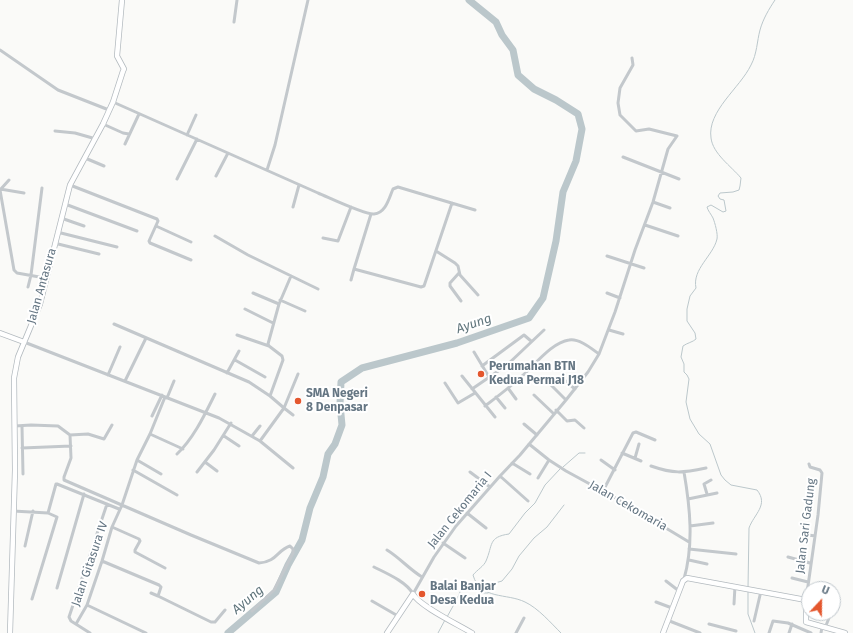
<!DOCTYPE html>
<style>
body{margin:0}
#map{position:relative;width:853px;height:633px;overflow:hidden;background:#fafaf8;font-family:"Fira Sans",sans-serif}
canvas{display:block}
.north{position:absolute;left:801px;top:581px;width:40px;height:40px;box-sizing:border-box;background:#fff;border:1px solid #c1c8cd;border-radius:50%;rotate:22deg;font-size:11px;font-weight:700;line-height:16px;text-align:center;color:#657683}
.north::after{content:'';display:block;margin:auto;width:14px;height:18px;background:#e4572e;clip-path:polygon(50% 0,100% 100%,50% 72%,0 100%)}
</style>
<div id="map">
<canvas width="853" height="633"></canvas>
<div class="north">U</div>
</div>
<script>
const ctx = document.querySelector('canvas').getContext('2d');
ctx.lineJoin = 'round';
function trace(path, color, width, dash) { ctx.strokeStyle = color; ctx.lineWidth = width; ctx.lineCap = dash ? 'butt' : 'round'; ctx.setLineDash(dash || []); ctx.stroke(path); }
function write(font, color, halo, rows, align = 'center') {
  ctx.font = font + ' "Fira Sans",sans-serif'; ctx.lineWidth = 4; ctx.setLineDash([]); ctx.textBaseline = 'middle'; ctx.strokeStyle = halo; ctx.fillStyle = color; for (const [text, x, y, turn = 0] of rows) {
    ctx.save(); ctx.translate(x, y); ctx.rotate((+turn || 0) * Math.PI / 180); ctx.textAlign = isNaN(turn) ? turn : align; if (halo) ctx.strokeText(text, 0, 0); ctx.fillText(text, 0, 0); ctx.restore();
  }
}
trace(new Path2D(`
 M563,467L579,453H585
 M560,469L545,485L535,503L525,513L509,534C488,537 493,545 486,561C484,566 477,570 473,575C480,600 507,593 525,602C538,608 551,623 561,633
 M481,587L502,581L512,569L519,556L534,538L547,527L564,505
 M748,588L749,528C754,514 769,505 757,490L731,485L725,480L721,475L710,444L699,434L690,419L686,402L689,379L687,375L684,372V364L681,357L683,346C687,343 693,342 696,339L695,333L687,321V309L690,296L696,288C692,269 713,256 717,239C718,234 715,223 713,218C711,214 708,211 707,207L711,205L723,212L726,211L724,200L720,199L718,196L720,193L733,192L739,190L740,186L741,178C731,166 713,154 711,138C707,111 740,88 751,65C757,54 757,41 760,30C763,19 769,9 775,0
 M748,591V614L755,633
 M447,617L457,599L463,585L466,583L469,584L481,593H488
 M438,633L445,620`), '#bbc7cb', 1);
trace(new Path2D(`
 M228,633L276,592L288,565L302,540L310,508L323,477L328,454L335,444L342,425L340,404L341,382L362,368L457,343L529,318L543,298L556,241L563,192L576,161L582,129L578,114L556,100L534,89L518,75L513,50L502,35L496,22L469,0`), '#bbc7cb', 7);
const secondary = new Path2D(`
 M0,333L24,342
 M10,633L15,470L14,378L18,357L40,304L70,185L103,124L113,102L123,71L124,69L117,56L122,0
 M387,633L413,594C419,606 459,625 472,633
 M663,633L683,581L687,578L806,600V622L845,633`);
trace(secondary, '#b3babf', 6);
trace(new Path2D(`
 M234,22L237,0
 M0,50L58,90L109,110
 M113,102C181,132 249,163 318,193C328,197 365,215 374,214C386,213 389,198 393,189L398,187L475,210
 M103,124L123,133L129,134
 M55,131L75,133L96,139
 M187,135L196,115
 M125,144L139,114
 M623,157L679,179
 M85,158L104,166
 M267,170L275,145L308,0
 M216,176L228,153
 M177,179L197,139
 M9,180L0,190L14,270L17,273L45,278
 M70,185L157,219L158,221L149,241L150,243L191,260
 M0,189L24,193
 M653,202L670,208
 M65,204L137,231
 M293,207L299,185
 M371,214L354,269L421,287L424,286L452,203
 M61,218L84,226
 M645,225L678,236
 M156,226L191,242
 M57,232L117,247
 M215,236L248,255L318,289
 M323,238L338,241L351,207
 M54,243L99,254
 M436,251L455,263L458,266L460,275L478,295
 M607,256L644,268
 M459,273L450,283V286L461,301
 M351,280L354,269
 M28,287L31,275L42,188
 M253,293L279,304
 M607,293L620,298
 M280,300L305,311
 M245,309L273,323
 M114,324L249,382L270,396L283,360L282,356L269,346L268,344L279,304L291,276
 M609,330L623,334
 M237,335L269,346
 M24,342L219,418L260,441L293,468
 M474,352L489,377
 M235,360L265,377
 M482,366L524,335L531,341
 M227,373L239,351
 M108,375L120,347
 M462,376L495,417
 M562,378L575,389
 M125,381L146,338
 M445,383L458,403L475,393
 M551,385L566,400
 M508,388L516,399
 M472,389L507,365L544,330
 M534,395L554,414
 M496,397L505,408
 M167,398L174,381
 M485,406C497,397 510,387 521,377C534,366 552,342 569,340C579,338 592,349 599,354
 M556,410L567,421L575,420L584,428
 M293,415L284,408L298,374
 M152,416L162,395
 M524,424L537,435
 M15,426L31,425L58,426L70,435L71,458L64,477V480L191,535L259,563C277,562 277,550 290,546L293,549V553L274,590L252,611
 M22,426L23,474
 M150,434L183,449
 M70,435L88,434L104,439L112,425
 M224,436L239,446
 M252,436L260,426
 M260,441L284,408L270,396
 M529,444L549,460L566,471L621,501L689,542
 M22,448L71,446
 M622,453L641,461
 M177,454C194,438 205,414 215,394
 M635,458L639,444
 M137,460L161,474
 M601,460L615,470
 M205,462L217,471
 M512,463L530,474
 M651,466C674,474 682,473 706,468
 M133,470L177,495
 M197,472L214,450L231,423
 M470,472L490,487
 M684,472C690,507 694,544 684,579
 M500,476L528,501
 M538,478L549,460
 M603,491L633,433L636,432L655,440
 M707,494L704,484L711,480
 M688,499L717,493
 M13,511L48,513L56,484H57L119,509
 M467,513L486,528
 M690,526L713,523
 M112,527L139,539L140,541L135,550V552L165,568
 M802,534L815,536
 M443,543L465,558
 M25,546L33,511
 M689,549L736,554
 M387,550C400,558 409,569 422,577
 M788,557L810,563
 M689,560L707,564
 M102,561L159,585L161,587L158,596L211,622H215L225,610
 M374,567C386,573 407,582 413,594L434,557L456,526L500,476L520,455L566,400L588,372L599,354L615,312L635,250L653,202L668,149L677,136L649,129L636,131L620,115L618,103L620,88L633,65L632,58
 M792,578L808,582
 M666,581L679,591
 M57,588L84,494
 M151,593L158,596
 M32,599L57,517L48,513
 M806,600L818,515L822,473L820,470L810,467L809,464
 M372,601L398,616
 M656,602L672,608
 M734,604L735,586
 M87,605L146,633
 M833,607L834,603
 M667,620L700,633
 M754,621L761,591
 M76,624L87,605L102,561L112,527L122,505L137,460L150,434L165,397
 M709,624L736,631
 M825,628L831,613
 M90,633L71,621L69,617L107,504
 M516,633L524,618
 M769,633L773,621L788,623L811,633
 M789,633L792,624
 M821,633L822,627`), '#c3c8cc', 3);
trace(secondary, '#fff', 4.5);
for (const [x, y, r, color] of [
 [481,374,4,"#e4572e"],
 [298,401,4,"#e4572e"],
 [422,594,4,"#e4572e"]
]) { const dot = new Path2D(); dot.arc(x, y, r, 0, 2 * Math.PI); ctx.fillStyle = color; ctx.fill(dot); trace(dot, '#fff', 1.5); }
write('12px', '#657683', '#fff', [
 ["Jalan Antasura",42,286,-74],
 ["Jalan Cekomaria",628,506,30],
 ["Jalan Cekomaria I",460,510,-51],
 ["Jalan Sari Gadung",806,526,-83],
 ["Jalan Gitasura IV",90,564,-71]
]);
write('bold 12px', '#657683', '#fff', [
 ["Perumahan BTN",489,367],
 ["Kedua Permai J18",489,381],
 ["SMA Negeri",306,394],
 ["8 Denpasar",306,408],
 ["Balai Banjar",430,587],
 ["Desa Kedua",430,601]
], 'left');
write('italic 13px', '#60757c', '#fff', [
 ["Ayung",474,324,-19],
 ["Ayung",248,600,-40]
]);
</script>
